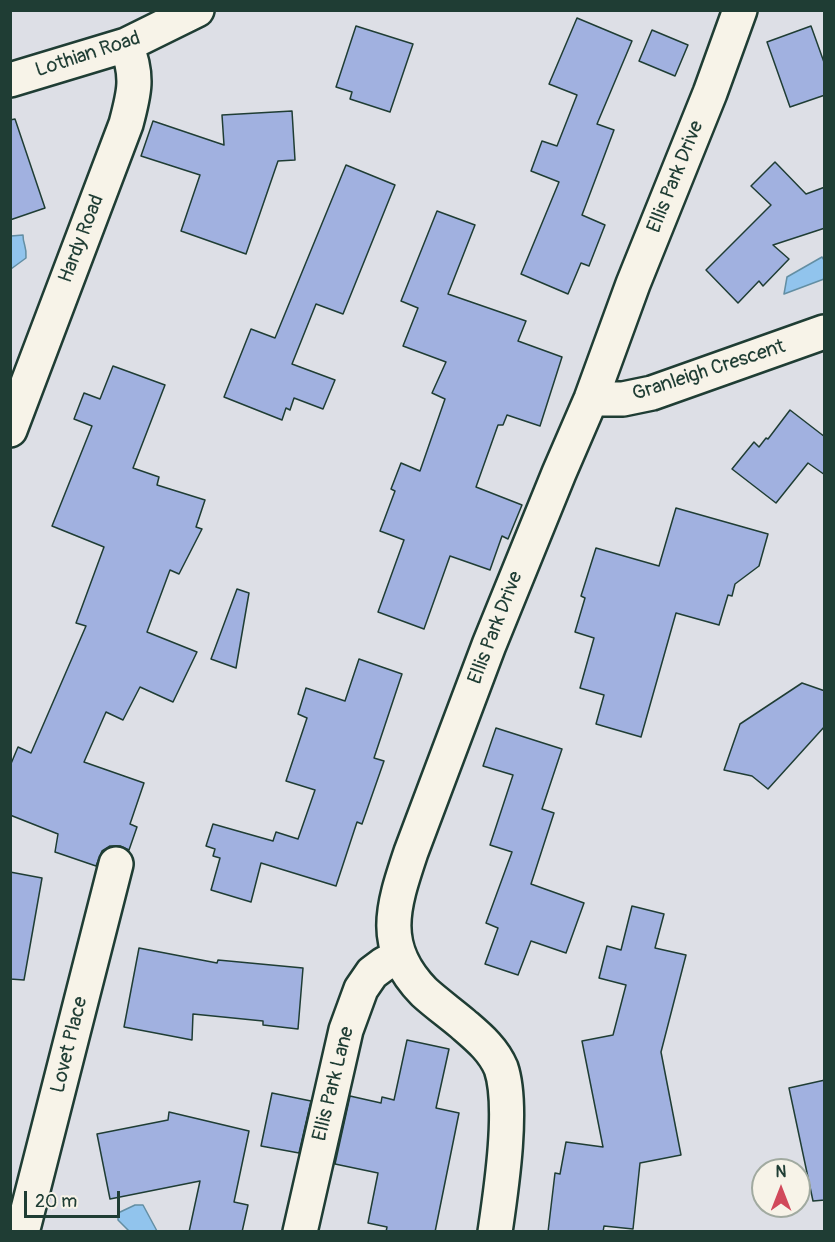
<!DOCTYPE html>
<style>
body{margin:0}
#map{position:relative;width:835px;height:1242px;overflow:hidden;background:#dddfe6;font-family:Pangolin,sans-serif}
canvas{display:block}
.frame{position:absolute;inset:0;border:12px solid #1f3d34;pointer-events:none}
.north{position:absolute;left:751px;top:1158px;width:60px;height:60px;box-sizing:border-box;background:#f7f3e8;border:2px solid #a1aaa0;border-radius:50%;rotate:0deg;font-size:16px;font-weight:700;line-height:24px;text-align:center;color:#1f3d34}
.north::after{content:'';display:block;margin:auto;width:21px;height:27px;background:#d1495b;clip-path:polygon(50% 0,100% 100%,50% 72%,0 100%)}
.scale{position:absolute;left:24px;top:1191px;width:96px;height:27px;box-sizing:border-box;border:3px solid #1f3d34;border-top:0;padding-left:8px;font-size:18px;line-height:21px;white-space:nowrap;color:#1f3d34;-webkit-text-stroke:4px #f7f3e8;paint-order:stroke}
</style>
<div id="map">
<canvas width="835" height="1242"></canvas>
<div class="frame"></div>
<div class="north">N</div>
<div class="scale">20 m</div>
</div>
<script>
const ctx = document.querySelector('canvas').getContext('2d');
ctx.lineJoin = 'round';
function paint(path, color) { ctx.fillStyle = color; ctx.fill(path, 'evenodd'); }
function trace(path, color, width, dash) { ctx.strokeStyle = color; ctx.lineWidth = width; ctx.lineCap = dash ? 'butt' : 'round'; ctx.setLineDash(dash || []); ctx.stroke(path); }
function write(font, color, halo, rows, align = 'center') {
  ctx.font = font + ' Pangolin,sans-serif'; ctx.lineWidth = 6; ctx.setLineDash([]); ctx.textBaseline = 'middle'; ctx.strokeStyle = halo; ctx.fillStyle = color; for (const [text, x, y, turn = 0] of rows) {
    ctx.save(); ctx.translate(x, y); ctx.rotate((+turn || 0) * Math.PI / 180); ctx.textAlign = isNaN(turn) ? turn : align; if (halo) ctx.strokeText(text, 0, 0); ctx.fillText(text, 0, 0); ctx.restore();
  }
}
const water = new Path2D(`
 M23,235C23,245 27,246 26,258L11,269V236Z
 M822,257L824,260V279L784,294L787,277Z
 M135,1205H143L157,1231H129L118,1220V1213Z`);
paint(water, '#91c4ed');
trace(water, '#638ea3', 1.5);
const building = new Path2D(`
 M577,18L632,41L597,124L614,130L582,215L605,225L589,266L581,263L568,294L521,274L559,182L531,171L542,141L557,146L577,95L549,84Z
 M356,26L413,44L390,112L350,99L352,92L336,87Z
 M811,26L825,65V95L790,107L767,42Z
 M652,30L688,45L675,76L639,61Z
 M292,111L295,160L278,161L246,254L181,231L200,175L141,156L153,121L224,145L222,115Z
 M15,119L45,208L10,220V120Z
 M775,162L806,194L825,187V228L773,245L789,259L763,286L759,281L738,303L706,270L771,205L751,186Z
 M346,165L395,185L343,314L316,304L292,364L335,380L323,409L294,398L290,410L286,408L282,420L224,397L251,329L275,338Z
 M437,211L475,225L448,294L526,321L518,341L562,357L540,426L507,415L503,425H498L476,487L522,505L508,539L502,536L490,570L450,556L424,629L378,612L404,540L380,531L395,491L391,489L401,463L420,471L445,399L432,393L446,362L403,346L418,308L401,301Z
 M113,366L165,385L133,468L159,477L157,485L205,500L196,527L202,529L179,574L170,570L147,632L197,652L173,702L140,687L123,720L106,712L84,762L144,783L130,824L137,827L129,850L120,846H110L102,851L96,866L55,852L58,834L10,815V766L18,747L31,753L86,626L76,623L104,547L52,526L92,426L74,419L84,393L100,399Z
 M790,410L825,437V475L808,463L776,503L732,469L754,442L759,447L766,438L768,439Z
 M676,508L768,534L759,566L735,584L732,596L728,595L719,625L676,613L641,737L596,724L604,695L580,688L594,638L575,632L585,598L581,596L596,548L659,566Z
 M237,589L249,593L236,668L211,659Z
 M359,659L402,674L374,758L384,761L362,824L357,822L336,886L261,863L251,902L211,890L220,858L213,856L215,849L206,846L213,824L273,841L276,832L298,839L315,790L286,781L307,718L298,714L306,688L345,701Z
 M802,683L825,691V726L768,789L752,776L724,770L740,724Z
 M496,728L562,749L542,809L554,813L531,884L584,903L566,953L531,941L518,975L485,964L498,928L486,923L512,852L490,845L513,775L483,766Z
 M10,872L42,878L24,980L10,979Z
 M632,906L664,914L655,948L686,955L661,1052L681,1155L640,1163L633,1229L604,1226L603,1232H548L555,1173L560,1174L566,1142L603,1147L582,1041L613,1035L626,985L599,978L607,946L621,950Z
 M139,948L217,963L218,960L303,968L298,1029L263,1025V1021L193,1014L192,1040L124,1027Z
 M407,1040L449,1049L436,1108L459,1113L435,1232H386L387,1227L368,1223L378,1173L335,1164L350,1096L381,1103L382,1097L394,1100Z
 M825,1080V1200L813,1201L789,1088Z
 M272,1093L311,1101L299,1153L261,1146Z
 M169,1112L249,1131L234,1202L248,1205L242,1232H189L200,1181L110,1199L97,1134L168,1120Z`);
paint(building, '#a1b1e0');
trace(building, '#1f3d34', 1.5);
const minor = new Path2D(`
 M10,80L126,45L197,10
 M591,399H623L652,393L824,332
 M10,430L126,124C134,94 139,76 126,45
 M24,1225L116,864
 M300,1232L346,1030L361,989L372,973L384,964L399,956
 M495,1232C501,1191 514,1106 501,1068C493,1049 478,1037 463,1024C450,1013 436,1003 424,992C379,946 393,906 411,852L489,645L559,473L591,399L633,284L710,93L740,10`);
trace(minor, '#1f3d34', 38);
trace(minor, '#f7f3e8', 33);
write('20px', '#1f3d34', '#f7f3e8', [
 ["Lothian Road",88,55,-18],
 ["Ellis Park Drive",676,177,-68],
 ["Hardy Road",82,239,-69],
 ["Granleigh Crescent",709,371,-18],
 ["Ellis Park Drive",496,628,-69],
 ["Lovet Place",70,1045,-76],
 ["Ellis Park Lane",334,1084,-76]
]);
</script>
